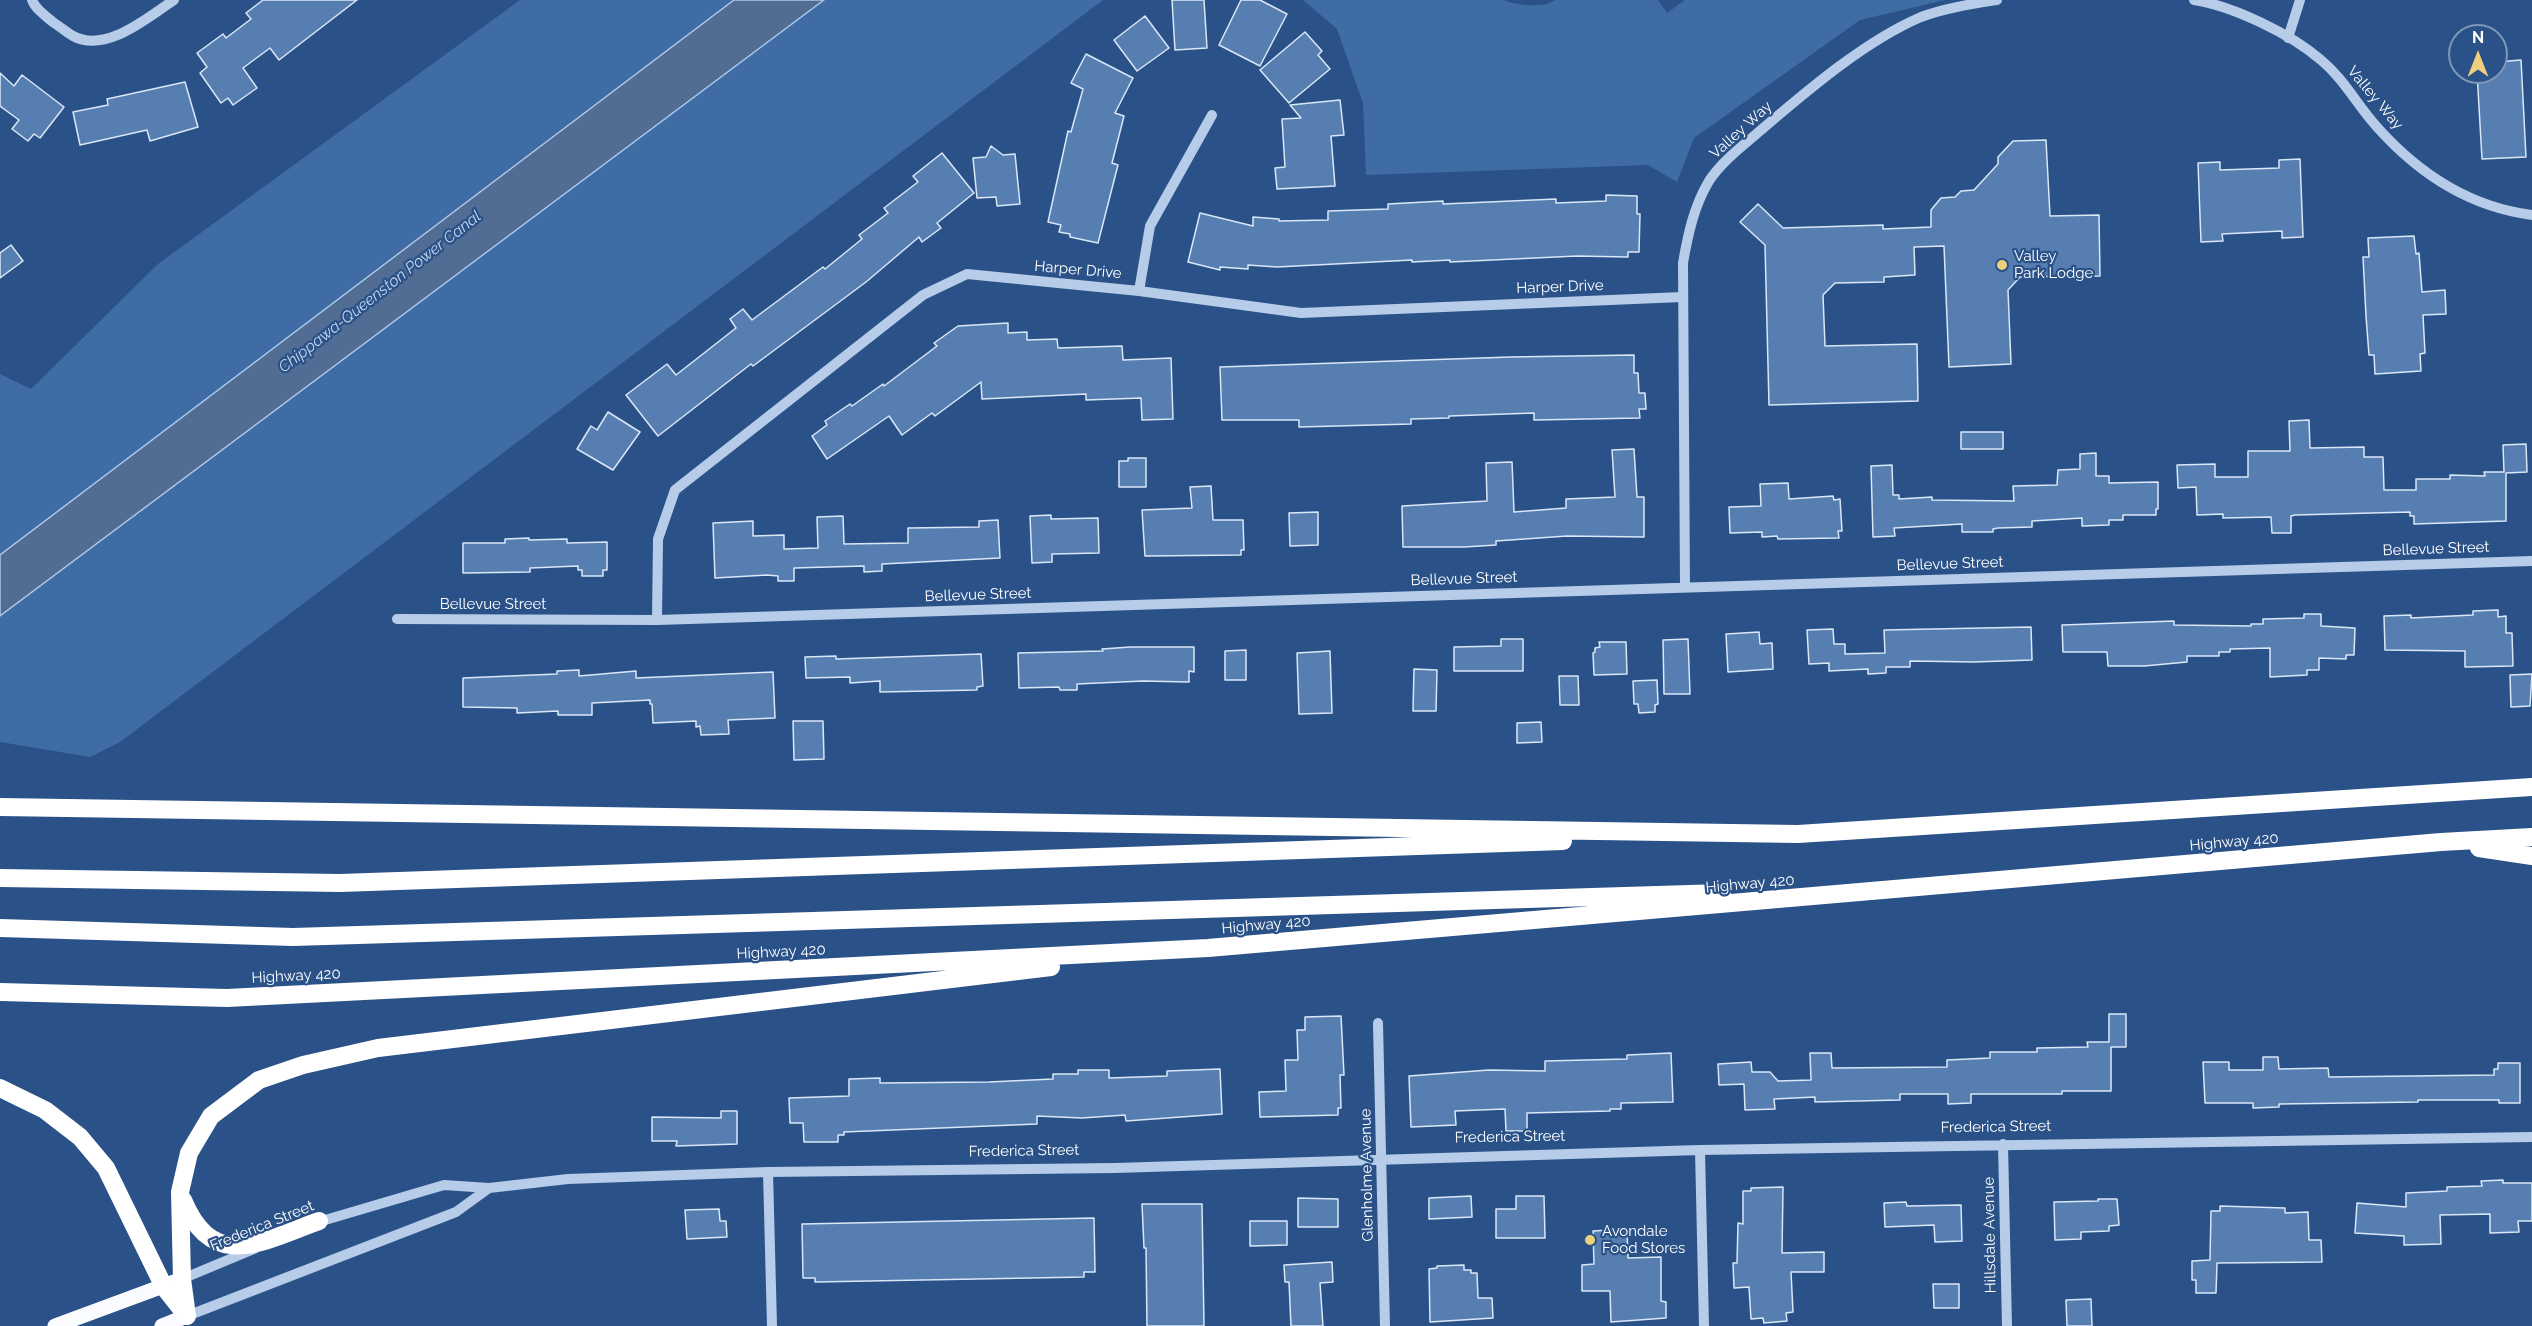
<!DOCTYPE html>
<style>
body{margin:0}
#map{position:relative;width:2532px;height:1326px;overflow:hidden;background:#2a5288;font-family:Raleway,sans-serif}
canvas{display:block}
.north{position:absolute;left:2448px;top:24px;width:60px;height:60px;box-sizing:border-box;background:#2a5288;border:2px solid #7f97b8;border-radius:50%;rotate:0deg;font-size:16px;font-weight:700;line-height:24px;text-align:center;color:#fff}
.north::after{content:'';display:block;margin:auto;width:21px;height:27px;background:#eecf7e;clip-path:polygon(50% 0,100% 100%,50% 72%,0 100%)}
</style>
<div id="map">
<canvas width="2532" height="1326"></canvas>
<div class="north">N</div>
</div>
<script>
const ctx = document.querySelector('canvas').getContext('2d');
ctx.lineJoin = 'round';
function paint(path, color) { ctx.fillStyle = color; ctx.fill(path, 'evenodd'); }
function trace(path, color, width, dash) { ctx.strokeStyle = color; ctx.lineWidth = width; ctx.lineCap = dash ? 'butt' : 'round'; ctx.setLineDash(dash || []); ctx.stroke(path); }
function write(font, color, halo, rows, align = 'center') {
  ctx.font = font + ' Raleway,sans-serif'; ctx.lineWidth = 4.5; ctx.setLineDash([]); ctx.textBaseline = 'middle'; ctx.strokeStyle = halo; ctx.fillStyle = color; for (const [text, x, y, turn = 0] of rows) {
    ctx.save(); ctx.translate(x, y); ctx.rotate((+turn || 0) * Math.PI / 180); ctx.textAlign = isNaN(turn) ? turn : align; if (halo) ctx.strokeText(text, 0, 0); ctx.fillText(text, 0, 0); ctx.restore();
  }
}
paint(new Path2D(`
 M520,0H735L0,555V374L31,389L158,264Z
 M824,0H1103L120,742L90,757L0,742V615Z
 M1303,0H1503C1516,5 1543,9 1555,0H1658L1667,13L1685,0H1945L1860,20L1694,138L1677,182L1648,165L1366,175L1363,103L1337,29Z`), '#3f6ca4');
const water = new Path2D(`
 M734,0H824L0,616V555Z`);
paint(water, '#516d93');
trace(water, '#acc7e8', 1.5);
const building = new Path2D(`
 M263,0H357L279,60L270,48L243,68L257,88L233,105L228,98L221,103L200,73L207,67L197,53L223,34L226,38L251,19L246,13Z
 M1172,0H1204L1207,48L1175,50Z
 M1241,0H1260L1287,14L1260,66L1219,45Z
 M1145,16L1169,48L1137,71L1114,40Z
 M1305,32L1322,51L1318,55L1330,69L1289,103L1260,70Z
 M1086,54L1133,78L1115,113L1124,116L1112,163L1118,165L1098,243L1070,237V234L1059,232L1061,225L1048,222L1068,131L1071,132L1083,89L1071,83Z
 M2521,60L2526,157L2482,159L2477,72H2496V62Z
 M0,73L14,86L22,75L64,107L40,138L34,134L28,141L12,129L19,120L0,106Z
 M185,82L198,127L150,141L147,130L80,145L73,112L108,105L107,99Z
 M1340,100L1344,135L1331,136L1335,186L1277,189L1275,168L1285,167L1282,119L1301,118L1290,105Z
 M2046,140L2050,216L2099,215L2100,276L2020,277L2008,290L2011,364L1949,367L1944,246L1914,247L1915,275L1884,277V282L1835,283L1823,295L1825,346L1917,344L1918,401L1769,405L1765,245L1740,222L1758,204L1783,228L1883,225V229L1931,227V210L1941,198L1955,197L1961,191L1974,190L1998,164V157L2013,141Z
 M991,146L1003,155L1015,154L1020,204L997,206L996,197L977,198L973,158L986,157Z
 M942,153L974,193L937,223L941,228L922,242L919,237L866,282L753,366L751,364L658,436L626,395L667,364L676,375L736,328L730,319L743,309L752,320L823,267L825,269L862,239L859,235L888,213L884,208L918,182L913,176Z
 M2300,159L2303,237L2282,238V231L2222,234L2223,241L2201,242L2198,163L2220,162V170L2279,168V160Z
 M1606,195L1637,196V214H1640L1639,252H1628V257L1577,256L1450,262V260L1412,262V260L1277,267L1248,265V269L1220,267V270L1188,262L1200,213L1253,226V217L1279,219V221L1328,220V211L1388,209V204L1443,201V204L1556,199V203L1606,201Z
 M2414,236L2416,254L2419,253L2422,292L2445,290L2446,314L2423,315L2425,353L2420,354L2421,371L2375,374L2374,355H2369L2366,316L2363,257H2369L2368,238Z
 M11,245L23,261L0,278V253Z
 M1008,323V333L1027,332V340L1057,339L1058,348L1122,346L1123,360L1171,358L1173,419L1142,420L1141,398L1086,400V394L982,399L981,382L935,416L932,413L902,435L889,416L827,459L812,436L827,425L825,421L850,404L852,406L883,384L884,386L937,346L934,343L958,326Z
 M1634,355V373H1638L1639,393H1645L1646,409H1639L1640,418L1534,420V413L1449,416V418L1411,419V424L1299,427V420H1222L1220,367L1510,357Z
 M608,412L640,432L613,470L577,449L591,426L597,430Z
 M2309,420L2310,448L2364,447V457H2383L2384,490H2416V479H2450V475L2485,476L2484,472H2504L2503,445L2526,444L2527,472L2506,473V521L2414,524V516H2410V512L2295,515L2291,516V533H2272L2271,517L2223,518V514L2197,515L2196,487L2178,488L2177,465L2215,464V477H2248V451H2290L2289,421Z
 M1961,432H2003V449H1961Z
 M1634,449L1637,497H1644V537L1567,536L1496,541V545L1464,547H1403L1402,506L1487,501L1486,463L1512,462L1514,512L1566,508V499L1615,497L1612,450Z
 M2096,453V476H2109V483L2158,482V509H2156V515H2123V520H2109V525L2082,526V518L2032,521V527L1998,528L1993,529V532H1962V524L1894,528L1895,536L1873,537L1871,466L1892,465L1893,495H1899V499L1932,497V500L2014,501L2013,486L2057,485L2058,470L2080,469V454Z
 M1128,458H1146V487H1119V461H1128Z
 M1788,483L1789,499L1833,496L1834,500L1840,499L1842,531H1838L1839,538L1778,539L1777,536L1762,537V532L1730,533L1729,507L1761,506L1760,484Z
 M1211,486L1213,520H1243L1244,550H1241V555L1145,556L1142,510L1192,508L1190,487Z
 M1318,512V545L1290,546L1289,513Z
 M1051,515V519L1098,518L1099,553L1052,554V562L1032,563L1030,516Z
 M843,516L844,544L908,543V528L979,527V521L998,520L1000,558L882,564V571L864,572V566L794,568V581H778V576L767,575L715,578L713,523L753,521V536L784,535V549L818,548L817,517Z
 M529,538V540L567,539V543L607,542V570H603V576H582V570H578V566L530,568V572L463,573V543H505V539Z
 M2498,610V617L2506,616V633H2512L2513,666L2465,667V651L2385,650L2384,616L2411,615V618L2473,615V611Z
 M2304,614H2321V626L2355,628L2354,655H2346V659L2319,658V670H2307V675L2270,677V648L2230,649V652H2219V656H2187V662L2144,666H2108L2107,652H2063L2062,625L2174,621V625L2251,626V624H2263V619L2304,618Z
 M2031,627L2032,660L1974,662L1910,661V667H1886V673L1868,674V669L1829,671V663L1809,664L1807,630L1833,629L1834,644H1845V654L1885,653L1884,630Z
 M1759,632L1760,644L1772,643L1773,669L1728,672L1726,634Z
 M1501,639H1523V671H1454V647L1501,646Z
 M1688,639L1690,694H1664L1663,640Z
 M1599,642H1626L1627,674L1594,675L1593,653L1595,652V648L1600,647Z
 M1130,647H1194V672L1189,671V682L1143,681L1077,684V690H1060L1059,687L1019,688L1018,653L1103,651L1102,649Z
 M1246,650V680H1225V651Z
 M1330,651L1332,713L1299,714L1297,653Z
 M981,654L983,686L977,687V690L880,692V681L850,683V677L806,678L805,657L836,656V659Z
 M1414,669L1437,670L1436,711H1413Z
 M579,670V676L636,671V678L773,672L775,718L728,720L729,734L701,735L700,726L696,727V721L653,723L652,704H650V700L592,703V715H558V711L517,713V708L463,707V678L557,674V671Z
 M2532,674L2530,706L2511,707L2510,675Z
 M1559,676H1578L1579,705H1560Z
 M1657,680L1658,704L1655,705V712L1639,713L1638,704H1634L1633,681Z
 M793,721H823L824,759L794,760Z
 M1541,722L1542,742L1517,743V723Z
 M2109,1014H2126V1047H2111V1091H2062V1094H1971V1103L1948,1104V1094H1900V1100L1815,1102V1097L1774,1099L1775,1109L1745,1110L1744,1084L1719,1085L1718,1064L1751,1062L1752,1072H1770L1778,1081L1811,1080L1810,1053H1831L1832,1068L1947,1067V1060L1990,1058V1052H2037V1048L2088,1047L2087,1042H2109Z
 M1341,1016L1344,1075H1340L1341,1108H1338V1115L1260,1117L1259,1092L1286,1091L1285,1060H1298L1297,1030H1305V1017Z
 M1671,1053L1673,1102L1621,1103V1109H1610V1111L1527,1113V1131H1506L1505,1109L1455,1111L1456,1125L1411,1127L1409,1076L1489,1070L1545,1071V1061L1627,1059V1055Z
 M2263,1057H2278L2279,1069L2328,1068L2329,1077L2494,1075V1069H2498V1063H2520V1103H2499V1100H2418V1102L2279,1104V1107L2253,1108V1103H2205L2203,1062H2229V1070H2263Z
 M1220,1069L1222,1114L1126,1121L1125,1115L1082,1118L1037,1116V1124L844,1132V1135H838V1142H804L803,1123H790L789,1098L849,1096V1079L880,1078V1083L989,1082L1053,1079V1074H1078V1070H1109V1078L1167,1076V1071Z
 M721,1111H737V1144L676,1146L677,1141H652V1117L721,1118Z
 M2503,1180V1183H2532V1221H2518L2519,1232L2490,1233V1214L2440,1215L2441,1244L2404,1245V1236L2355,1233L2357,1203L2406,1207V1193L2447,1191V1187L2482,1186L2481,1181Z
 M1783,1187L1782,1253L1824,1252V1272H1791L1793,1312L1786,1313L1787,1321L1764,1323L1763,1318L1751,1319L1749,1287L1734,1288L1733,1263H1737L1738,1223L1743,1224V1191H1751V1188Z
 M1471,1196L1472,1217L1429,1219V1198Z
 M1516,1196H1544L1545,1238H1496V1209H1516Z
 M1298,1198L1338,1199V1227H1298Z
 M2098,1199H2117L2119,1225L2109,1226V1231L2081,1232V1239L2055,1240L2054,1202L2098,1201Z
 M1906,1202L1907,1206L1961,1205L1962,1241L1935,1242L1934,1225L1885,1227L1884,1203Z
 M1142,1204H1202L1204,1326H1147L1146,1248H1144Z
 M2220,1206L2285,1208V1213L2308,1212L2309,1240H2321L2322,1262L2217,1263L2216,1293H2196V1280H2192V1261L2210,1260L2211,1211H2220Z
 M719,1209L720,1221H726L727,1237L687,1239L685,1210Z
 M1094,1218L1095,1272H1084V1277L815,1282V1278H803L802,1224Z
 M1250,1221H1287V1245L1250,1246Z
 M1627,1229L1628,1258L1661,1257V1301L1666,1302V1318L1611,1322L1610,1291H1582V1265L1594,1264L1593,1231Z
 M1332,1262L1333,1282L1320,1283L1323,1326H1291L1289,1282H1285L1284,1265Z
 M1464,1265V1270H1471V1273H1477L1478,1298H1492L1493,1318L1430,1322L1429,1269L1437,1268V1266Z
 M1933,1284H1959V1308H1934Z
 M2091,1299L2092,1326H2067L2066,1300Z`);
paint(building, '#567eb1');
trace(building, '#dae7f7', 1.5);
trace(new Path2D(`
 M32,0C35,9 47,17 54,23C61,27 67,33 73,36C106,54 148,17 174,0
 M2194,0C2233,6 2291,34 2321,60C2344,79 2357,105 2377,127C2418,173 2470,207 2532,215
 M2288,38L2300,0
 M1139,291L1150,226L1212,115
 M1685,587L1683,263C1688,234 1694,206 1709,181C1722,161 1744,145 1761,130C1808,90 1865,41 1921,17C1945,8 1972,4 1997,0
 M397,619L657,620L2532,561
 M657,620L658,539L675,490L923,295L967,274L1139,291L1301,313L1682,297
 M1378,1023L1385,1326
 M2003,1144L2007,1326
 M1700,1150L1704,1326
 M768,1172L772,1326
 M315,1223L444,1185L489,1188L568,1179L768,1172L1115,1168L1700,1150L2532,1137
 M182,1279L254,1249
 M187,1316L456,1212L489,1188`), '#b7cce8', 10);
trace(new Path2D(`
 M55,1326L182,1279
 M162,1326L187,1316`), '#f9fbfe', 15);
trace(new Path2D(`
 M0,807L1798,834L2532,787
 M2479,848L2532,856
 M0,878L340,883L1563,841
 M0,928L293,937L1722,893
 M0,992L227,998L1208,948L2441,842L2532,837
 M0,1088L45,1110L80,1137L106,1168L164,1287L186,1315
 M183,1200C213,1273 263,1241 319,1221
 M187,1316L182,1279L180,1192L189,1153L211,1116L259,1080L303,1065L378,1048L1051,967`), '#fff', 18);
for (const [x, y, r, color] of [
 [2002,265,6,"#eecf7e"],
 [1590,1240,6,"#eecf7e"]
]) { const dot = new Path2D(); dot.arc(x, y, r, 0, 2 * Math.PI); ctx.fillStyle = color; ctx.fill(dot); trace(dot, '#2a5288', 2); }
write('15px', '#fff', '#2a5288', [
 ["Valley Way",2375,98,50],
 ["Valley Way",1741,130,-42],
 ["Harper Drive",1078,270,5],
 ["Harper Drive",1560,287,-2],
 ["Bellevue Street",2436,549,-2],
 ["Bellevue Street",1950,564,-2],
 ["Bellevue Street",1464,579,-2],
 ["Bellevue Street",978,595,-2],
 ["Bellevue Street",493,604],
 ["Highway 420",2234,842,-5],
 ["Highway 420",1750,884,-5],
 ["Highway 420",1266,925,-5],
 ["Highway 420",781,952,-3],
 ["Highway 420",296,976,-3],
 ["Frederica Street",1996,1127,-1],
 ["Frederica Street",1510,1137,-1],
 ["Frederica Street",1024,1151,-1],
 ["Glenholme Avenue",1367,1175,-91],
 ["Frederica Street",262,1226,-22],
 ["Hillsdale Avenue",1990,1235,-91]
]);
write('15px', '#fff', '#2a5288', [
 ["Valley",2014,256],
 ["Park Lodge",2014,273],
 ["Avondale",1602,1231],
 ["Food Stores",1602,1248]
], 'left');
write('italic 16px', '#c2d6ef', '#2a5288', [
 ["Chippawa-Queenston Power Canal",380,292,-38]
]);
</script>
